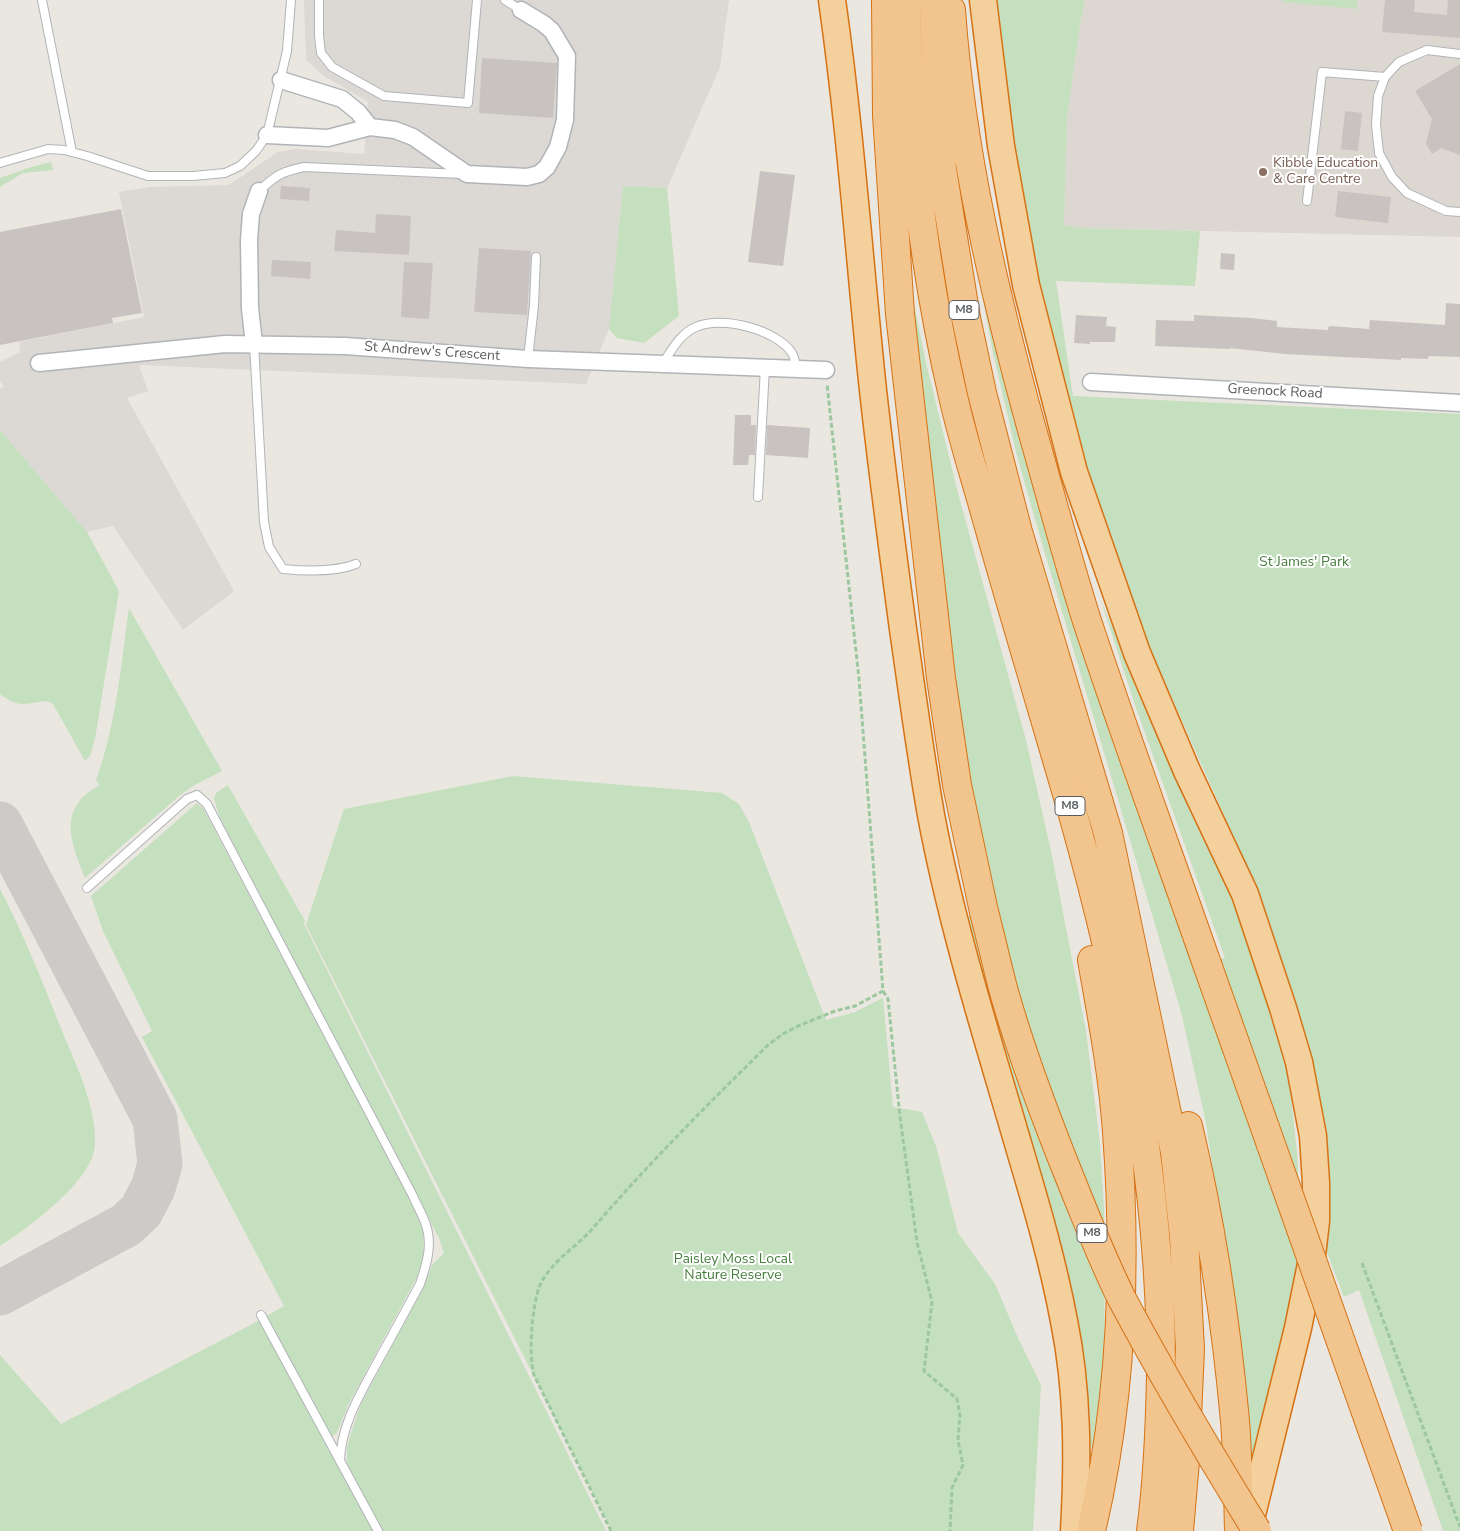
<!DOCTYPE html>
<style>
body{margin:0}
canvas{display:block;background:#eae6e0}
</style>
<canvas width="1460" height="1531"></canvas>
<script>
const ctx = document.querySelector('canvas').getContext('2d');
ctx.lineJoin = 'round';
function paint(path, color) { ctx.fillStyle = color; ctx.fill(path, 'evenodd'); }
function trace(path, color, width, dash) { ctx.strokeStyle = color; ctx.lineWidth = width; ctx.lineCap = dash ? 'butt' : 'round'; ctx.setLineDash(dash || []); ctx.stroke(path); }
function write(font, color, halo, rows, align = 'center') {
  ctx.font = font + ' "Nunito Sans",sans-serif'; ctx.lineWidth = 4; ctx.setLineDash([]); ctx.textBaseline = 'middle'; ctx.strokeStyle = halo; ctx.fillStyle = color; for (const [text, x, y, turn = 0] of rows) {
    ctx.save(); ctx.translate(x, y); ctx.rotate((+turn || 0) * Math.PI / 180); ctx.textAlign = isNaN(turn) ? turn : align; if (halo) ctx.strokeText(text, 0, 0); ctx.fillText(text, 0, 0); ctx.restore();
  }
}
paint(new Path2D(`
 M304,0H729L720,67L667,188L623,186L609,329L586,384L139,365L148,391L127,398L234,591L183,630L113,526L87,532L0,430V389L4,386L0,381V362L20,352L19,342L144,317L119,192L150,187L229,185L278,152L297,149L364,154L368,102L324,76L306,60Z`), '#dcd8d4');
paint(new Path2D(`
 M1085,0H1460V237L1078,228L1064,225L1067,118L1080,25Z`), '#ddd7d1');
paint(new Path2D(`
 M997,0H1085L1080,25L1067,118L1064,225L1078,228L1200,231L1195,286L1056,281L1073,396L1460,414V1531H1443L1359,1290L1344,1297L1322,1239L1293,1019L1256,887L1126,595L1072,439L1022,225Z
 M1283,0H1357V9L1283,2Z
 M51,162L53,170L23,173L0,187V178L31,167Z
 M623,186L667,188L679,316L644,343L617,338L609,329Z
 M978,273L995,341L1130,787L1193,968L1225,958L1135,705L1101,601L1248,933L1277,1017L1289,1077L1298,1163V1264L1295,1292L1255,1452L1246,1450L1229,1272L1205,1118L1181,1012L1043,547L1017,456L993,353Z
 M910,284L926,363L958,493L1026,740L1052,856L1086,1031L1100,1144L1104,1207L1105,1398L1095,1449L1087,1444L1059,1239L1025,1116L965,918L997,906C964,775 950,640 935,506C928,432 918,358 910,284Z
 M0,430L87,532L119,591L95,739L90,756L85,761L53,704L47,701C26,703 19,709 0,694Z
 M129,608L222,771L191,787L178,797L85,878C76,855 62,825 78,803C83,795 91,791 99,785L96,780C116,725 121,666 129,608Z
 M513,776L722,793L739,804L749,822L826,1020L855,1012L883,998L893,1107L922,1112L936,1146L958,1233L995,1284L1018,1338L1041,1385L1033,1531H612L306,925L344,809Z
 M228,785L305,921L304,924L606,1531H382L351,1475L347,1461V1448L351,1433L361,1404L424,1286L432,1265L444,1253L439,1238L220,818L214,799L216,793Z
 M197,803L203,808L410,1199L423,1226L424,1254L417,1277L348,1405L337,1433L331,1437L267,1316L284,1306L142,1037L152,1031L103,931L91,896Z
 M0,889C24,935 43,983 62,1031C71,1053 82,1076 88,1098C93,1115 99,1142 92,1158C78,1191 29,1227 0,1246Z
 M260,1320L373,1531H0V1355L61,1424Z`), '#c5e0be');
trace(new Path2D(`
 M0,824L155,1119L160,1164L153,1188L141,1211L126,1225L0,1293`), '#cccbc8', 45);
paint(new Path2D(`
 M1385,0H1415L1414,12L1447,15L1448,0H1460V38L1382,32Z
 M482,58L557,63L553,118L479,113Z
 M1460,64V155L1441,148L1432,154L1426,144L1432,119L1415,91Z
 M1345,111L1362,113L1358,151L1341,149Z
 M760,171L795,175L783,266L748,262Z
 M281,186L310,188L309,201L280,199Z
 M1338,191L1391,197L1388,223L1335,217Z
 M121,209L142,313L112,318L113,323L0,345V232Z
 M376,214L411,216L409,255L334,251L336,230L375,233Z
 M479,248L531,251L527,315L474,312Z
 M1221,253L1235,254L1234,270L1220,269Z
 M272,260L311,262L310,279L271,276Z
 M404,262L433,263L429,319L401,317Z
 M1446,303L1460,304V357L1429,356L1428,359L1401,358V360L1285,354L1230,348V349L1155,346L1156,320L1194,321V315L1251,318L1277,321V327L1328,330V327L1331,326L1369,329L1370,320L1445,325Z
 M1076,315L1107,317L1106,326L1116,327L1115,342H1090V344L1074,343Z
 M735,415H751V425H756L755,455H749L748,465H733Z
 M767,425L810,428L808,458L766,455Z`), '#c8c3c0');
const service = new Path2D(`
 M42,0L72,152
 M319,0V36L321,53L332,67L384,96L468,103L477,0
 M505,0L521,10
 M1460,54L1427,50L1399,62L1385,77L1378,96L1376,125L1379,153L1392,177L1407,193L1446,211L1460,212
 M0,163L48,149L64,150L87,156L148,176H193L225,173L240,166L256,151L267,135L287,51L291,0
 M259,191C276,175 281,172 304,167L462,174
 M1307,201L1322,72L1385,77
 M254,344L264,522L269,547L283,569C304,571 336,572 356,564
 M528,359L534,305L536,257
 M663,363C673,348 680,334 696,327C722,315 777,330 792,353C795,358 795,363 796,368
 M758,497L765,367
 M87,888L187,799L197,795L207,804L413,1196C417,1206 423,1215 426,1225C433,1245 426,1266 420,1284C406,1310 392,1336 378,1361C361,1393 341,1424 340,1461
 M261,1315L378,1531`);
const minor = new Path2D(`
 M281,80L342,99L358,112L370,127
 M267,135L328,138L370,127L395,130L413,137L467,174L527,177L539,174L547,167L558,147L565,120L567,56L552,31L544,24L521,10
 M254,344L250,308L249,240L251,214L259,191
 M39,363L225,344L345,346L528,359L826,370
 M1091,382L1460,403`);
const trunk = new Path2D(`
 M832,0C850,126 859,254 872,381C881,464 892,547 903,629C912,691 920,753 931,815C952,927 987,1037 1019,1147C1036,1204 1053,1262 1064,1321C1078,1390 1078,1461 1074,1531
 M983,0L1001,146L1026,285L1074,472L1137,653L1187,771L1245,894L1283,1008L1299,1062L1313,1136L1316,1183V1221L1311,1264L1298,1328L1248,1531`);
const motorway = new Path2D(`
 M886,0L887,115L900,314L941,678L957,785L984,912
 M906,0C907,39 908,79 911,118C918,211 932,305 953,396C961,432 972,467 982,502C1011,606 1042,708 1072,811C1124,995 1162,1183 1161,1375C1160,1427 1158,1479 1151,1531
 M934,0L937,93L942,169L966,318L982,393L1018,532L1108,833L1175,1152L1184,1237L1190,1349L1185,1461L1179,1531
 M951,10C961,152 994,292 1032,430C1050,493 1067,558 1087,621C1125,736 1167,850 1207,964
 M1188,1126C1211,1223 1226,1322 1235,1421C1238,1458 1238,1494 1239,1531
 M1091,1531C1122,1401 1127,1265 1117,1132C1113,1074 1102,1017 1092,960`);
trace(service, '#b1b4b7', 10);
trace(minor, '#b1b4b7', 19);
trace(trunk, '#d67214', 29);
trace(motorway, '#d67214', 30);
trace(new Path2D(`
 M883,991L888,999L900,1117L917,1242L932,1302L924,1371L957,1399L960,1415L958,1440L963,1465L952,1488L950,1531
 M1362,1263L1460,1527
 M611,1531L534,1375C528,1355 532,1305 540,1285C551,1261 578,1246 594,1227C649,1163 708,1104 768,1045L783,1034L798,1026L835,1011L855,1006L883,991L859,679L827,384`), '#9dc89f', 3, [5, 2.5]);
trace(service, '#fff', 8);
trace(minor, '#fff', 16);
trace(trunk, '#f4d09c', 26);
trace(motorway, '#f2c58f', 28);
const motorwayBridge = new Path2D(`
 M984,912C991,938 997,966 1004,992C1023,1059 1048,1124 1074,1188C1089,1225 1104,1263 1122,1299C1164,1378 1210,1455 1257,1531
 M1207,964L1408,1531`);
trace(motorwayBridge, '#d67214', 30, []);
trace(motorwayBridge, '#f2c58f', 28);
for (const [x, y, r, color] of [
 [1263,172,5,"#8d6e63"]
]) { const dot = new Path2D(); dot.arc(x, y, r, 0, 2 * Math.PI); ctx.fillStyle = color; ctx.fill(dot); trace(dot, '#fff', 2); }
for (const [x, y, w] of [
 [964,310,30],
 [1070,806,30],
 [1092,1233,30]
]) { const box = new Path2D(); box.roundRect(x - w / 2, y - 9.5, w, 19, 4); ctx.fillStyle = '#fff'; ctx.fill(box); trace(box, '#595d60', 1); }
write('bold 12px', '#595d60', null, [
 ["M8",964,310],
 ["M8",1070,806],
 ["M8",1092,1233]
]);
write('14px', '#785e54', '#fff', [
 ["Kibble Education",1273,164],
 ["& Care Centre",1273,180]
], 'left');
write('14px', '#595d60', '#fff', [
 ["St Andrew's Crescent",432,352,4],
 ["Greenock Road",1275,392,3]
]);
write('14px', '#457d3b', '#fff', [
 ["St James' Park",1304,563],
 ["Paisley Moss Local",733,1260],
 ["Nature Reserve",733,1276]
]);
</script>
